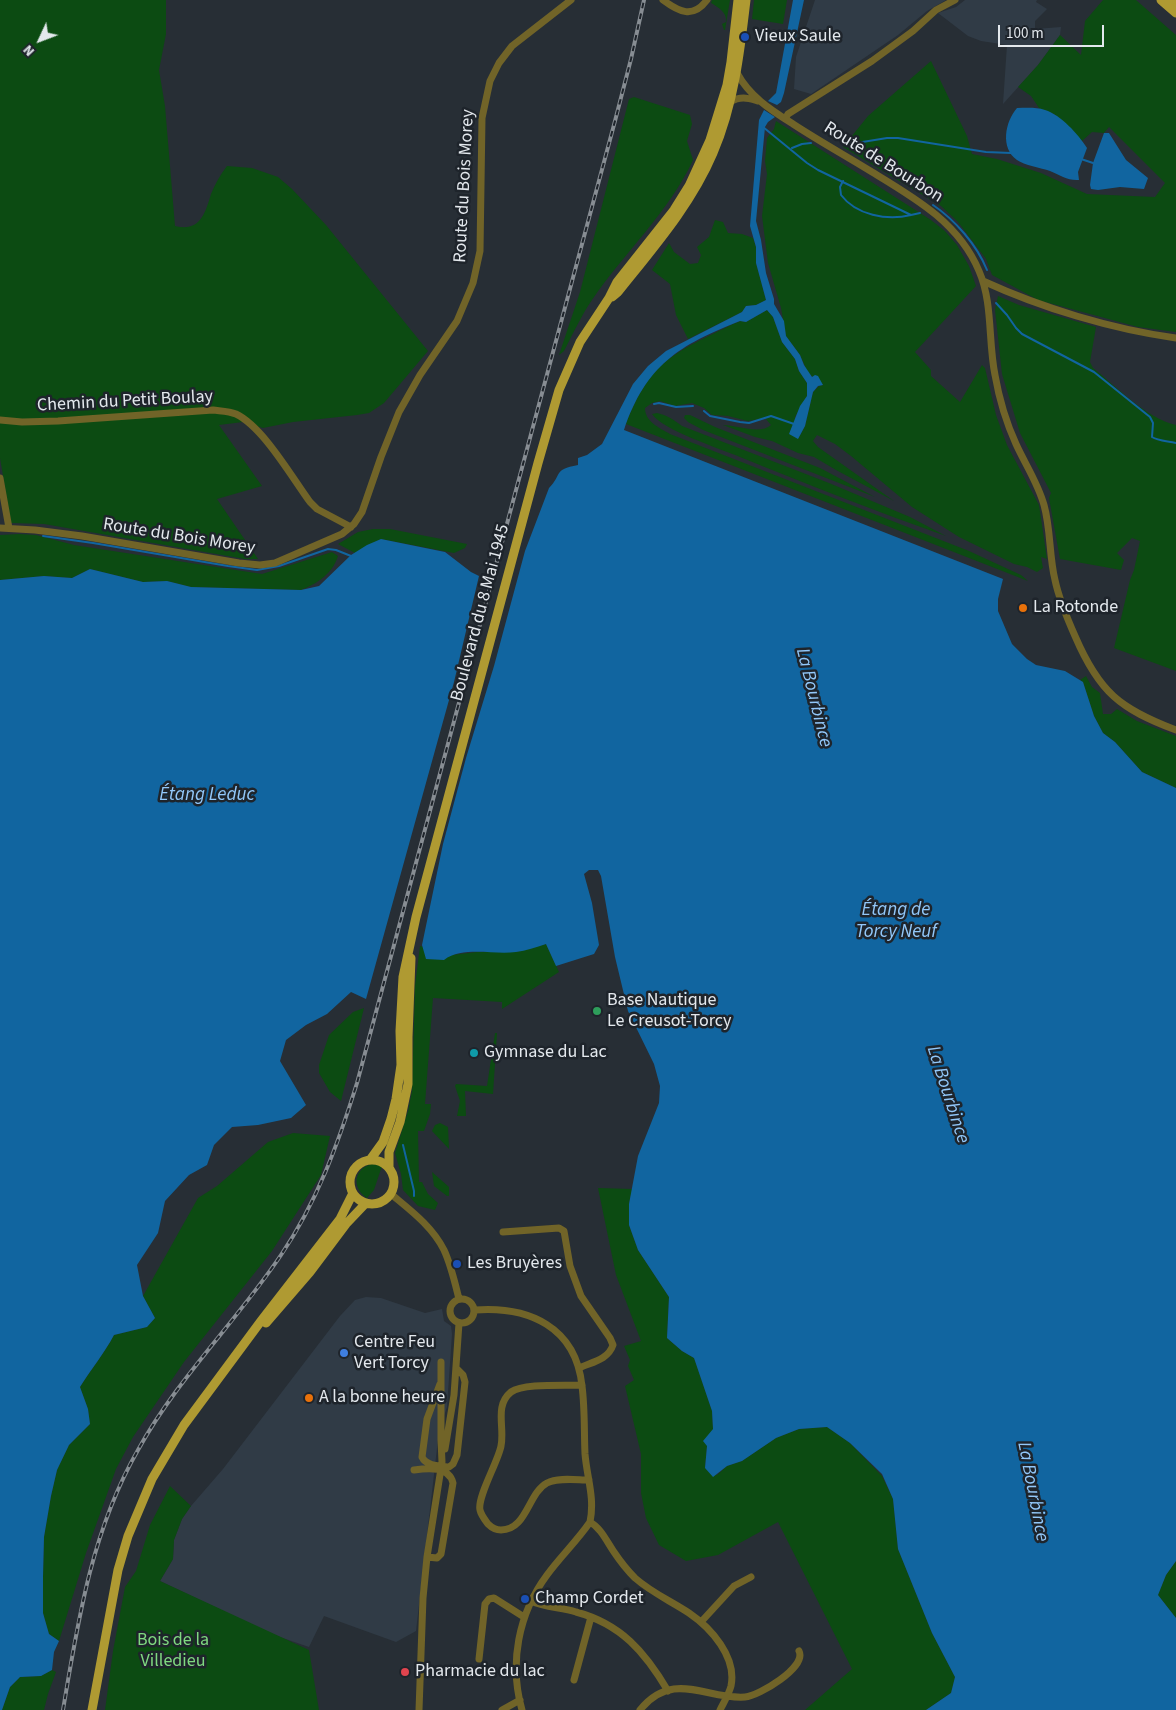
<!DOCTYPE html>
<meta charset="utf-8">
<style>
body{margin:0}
#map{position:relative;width:1176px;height:1710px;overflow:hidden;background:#272e35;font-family:"Source Sans 3",sans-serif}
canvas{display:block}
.north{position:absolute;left:15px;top:15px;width:50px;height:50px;-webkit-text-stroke:4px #1e242b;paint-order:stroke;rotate:227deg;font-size:14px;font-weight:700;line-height:20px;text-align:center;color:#e3e8ed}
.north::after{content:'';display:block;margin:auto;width:18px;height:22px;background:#e3e8ed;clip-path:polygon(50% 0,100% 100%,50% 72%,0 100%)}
.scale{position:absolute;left:998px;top:25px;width:106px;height:22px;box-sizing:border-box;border:2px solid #e3e8ed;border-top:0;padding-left:6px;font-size:15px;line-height:18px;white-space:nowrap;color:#e3e8ed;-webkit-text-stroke:4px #1e242b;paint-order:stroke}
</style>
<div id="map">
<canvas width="1176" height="1710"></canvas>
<div class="north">N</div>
<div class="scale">100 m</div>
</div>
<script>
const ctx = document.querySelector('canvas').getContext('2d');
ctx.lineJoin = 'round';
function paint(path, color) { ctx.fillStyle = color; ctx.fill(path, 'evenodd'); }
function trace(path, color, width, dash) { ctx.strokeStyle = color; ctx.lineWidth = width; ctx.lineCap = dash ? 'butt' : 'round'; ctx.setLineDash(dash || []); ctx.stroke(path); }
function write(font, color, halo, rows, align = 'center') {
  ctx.font = font + ' "Source Sans 3",sans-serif'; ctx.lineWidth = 5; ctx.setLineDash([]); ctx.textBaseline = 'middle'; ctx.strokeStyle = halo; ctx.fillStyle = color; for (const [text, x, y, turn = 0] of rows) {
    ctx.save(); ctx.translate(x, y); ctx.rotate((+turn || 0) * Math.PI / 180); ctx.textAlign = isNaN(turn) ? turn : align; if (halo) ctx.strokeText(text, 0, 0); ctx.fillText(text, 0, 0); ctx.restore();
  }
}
paint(new Path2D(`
 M815,0H946L927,11L898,35L811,94L794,89L796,57Z
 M965,0H1037L1036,2L1047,9L1035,21V29L1061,27L1060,35L1038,65L1003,104L1007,45L981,41L968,36L938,13L956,7Z
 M366,1297L381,1298L425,1313L442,1309L444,1321L451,1326L452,1334L447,1407L439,1431L416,1631L396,1642L324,1616L309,1647L271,1634L160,1581L173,1559L174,1540L182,1519L191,1506L223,1469L340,1316L355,1300Z`), '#303b46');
paint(new Path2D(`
 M0,0H166V34L159,70L165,106L175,226C200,232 205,214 211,194C215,184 220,175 227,166L252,168L278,177L292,189L326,225L428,351L384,403L369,413L357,415L293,422L263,428L243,422L219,425L262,486L217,499L258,559H245L44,524L11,523L0,458Z
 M712,0H730L725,30H724L722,24L726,22C727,12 719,8 711,3Z
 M754,0H787L783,24L752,19Z
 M1103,0H1136L1176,35V332L1138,327L1038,300L992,275L986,259L958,222L941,206L843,147L868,116L931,61L967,136L972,154L997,159L1041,173L1087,194L1155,197L1165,183L1109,127L1104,133L1092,132L1082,141L1067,125L1054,114L1039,108L1031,96L1018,87L1038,65L1060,35L1081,55L1085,21Z
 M634,97L690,115L692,124L687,141L693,160C669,212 624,253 592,300C581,316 573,334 564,351L559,355L580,292L629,99Z
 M776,121L931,220L945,231L957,245L969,266L976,286L915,352L931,370V376L960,402L982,365L985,368L996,415L1007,445L1039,505L1047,559L1041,557L1043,568L1037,572L1027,567L1014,564L959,537L912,507L851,456L835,444L817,435L813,441L818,447L894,501L836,470L814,457L798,453L772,441L755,437L723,425C737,425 760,435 771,425L765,418L748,421L728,416L712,415L704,408L692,403L675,406L660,401L652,403L645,408C645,422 660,428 670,434L969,551L1021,575L1028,581L626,424C651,359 675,353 733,324L741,321L746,322L767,310L773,317L782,342L795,359L799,371L807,383V396L795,417L798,439L805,426L813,392L819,386L823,385L808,373L800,355L786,336L781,308L768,263L762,216L767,174L765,161L767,138L774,129Z
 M715,220L723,222L728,233L742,234L753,238L756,247V263L766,300L756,305L746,306L742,312L688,339L676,315L670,284L652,270L669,243L674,252L690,264L698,263L701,255L697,247L709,237Z
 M998,296L1019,305L1096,327L1090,362L1093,368C1116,386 1147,419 1176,425V671L1114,648L1130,580L1134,570L1140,541L1132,538L1117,553L1124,560L1121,570L1060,559L1049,498L1051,493L1020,433L1002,374L995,310Z
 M657,413C667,415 674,420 682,426L829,483L910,517L946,536C877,512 809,485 740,457C721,449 662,430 652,414Z
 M685,415H690L715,427L820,468L875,497L703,430L688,422L684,418Z
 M373,529H390L467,544L465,548L454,553L381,539L355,553L338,544L358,532Z
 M19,534L36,535L74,545L262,574L332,552L338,556C333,573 317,584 301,590L191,587L167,581L143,582L90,569L72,578L44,576L0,580V535Z
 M1086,676L1092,687L1100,693L1103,714H1111L1117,709L1137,721L1176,736V788L1142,772L1115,742L1103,733L1094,716L1083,682L1080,680Z
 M546,944L559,972L502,1009V1002L433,998L425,1104H431L430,1114L424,1131H418L419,1182H422L428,1194L438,1203L435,1210L418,1206L403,1190L401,1174L395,1153L408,1111L412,1091L415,986L420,946L451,955L477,952H516Z
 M364,1008L341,1101L330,1092L319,1073V1065L329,1035L353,1012Z
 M495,1033H497L493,1094L465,1091L466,1116H457L460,1101L455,1086L456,1084L487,1086Z
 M440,1123L448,1127L449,1149L432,1131L435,1125Z
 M293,1133L330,1136L321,1175L272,1251L184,1362L133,1437L116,1469L86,1553L59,1641L49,1634L43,1613V1577L44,1537L51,1496L57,1470L69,1445L90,1424L88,1409L80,1387C91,1369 104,1354 114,1335L147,1327L155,1318L143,1296L198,1198L217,1186L268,1142Z
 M372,1164L382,1166L374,1190L367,1198C351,1188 354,1168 372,1164Z
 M432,1172L449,1187V1196H447L434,1186Z
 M598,1188L632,1189L629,1204V1225L638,1250L669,1297L667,1338L682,1351L694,1358L712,1411L713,1429L707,1446L705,1468L717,1475L727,1466L742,1461L776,1438L799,1429L827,1427L850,1443L882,1476L893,1499L898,1549L932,1633L955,1677L951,1693L926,1710H805L852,1669L778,1522L718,1555L686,1561L659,1545L646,1518L641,1493V1454L625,1386L634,1380L628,1366L630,1360L624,1346L641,1341L616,1275Z
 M170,1486L191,1506L182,1519L174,1540L173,1559L160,1581L309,1650L319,1710H105L113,1651L125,1587L136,1571L150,1525Z
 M1176,1561V1618L1158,1595L1166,1575Z
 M52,1670L56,1672L48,1694L44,1710H2L10,1687L20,1677L41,1676Z`), '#0c4b12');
paint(new Path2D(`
 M793,0H804L784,93L781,102L777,105L768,101L776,93Z
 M1017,108C1026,108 1036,107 1045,110C1061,115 1078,134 1087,148L1078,172L1079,180C1068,181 1060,175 1050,171C1041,168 1024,165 1017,160C1000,148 1005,122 1017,108Z
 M764,110L775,117L768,122L765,127L756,221L761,240L766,273L774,299V304L784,321L786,336L800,355L804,365L812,377L815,375L818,376L823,385L818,386L813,392L805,426L798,439L789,434L800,406L807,396V383L799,371L795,359L782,342L773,317L767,310L746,322L740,321C679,345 646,365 624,430L1003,579L998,599V611L1012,644L1027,659L1036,665L1065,671L1083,682L1094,716L1103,733L1115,742L1142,772L1176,788V1561L1166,1575L1158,1595L1176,1618V1710H926L951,1693L955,1677L932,1633L898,1549L893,1499L882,1474L850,1443L827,1427L799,1429L776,1438L742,1461L727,1466L713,1477L705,1468L707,1446L703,1441L713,1429L712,1411L694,1358L682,1351L667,1338L669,1297L638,1250L629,1225V1204L638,1156L659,1103L660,1086L654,1064L628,1011L615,957L601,876L598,870H589L584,874L592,903L599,945L594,954L556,966L546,944C536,947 526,951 516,952C493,955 463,946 444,960L426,959L422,945L443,844L466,758L494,666L525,551L549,488C563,474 552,470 578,465V458L587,455L602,444L633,384L648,366L666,351L742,312L746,306L756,305L766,300L756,263V247L750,226L759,120Z
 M1104,133H1109L1126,160L1148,178L1144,189L1120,187L1098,190L1091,189L1090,185L1093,163Z
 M381,539L445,552L471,572L479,576L454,682L366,999L351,992L327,1014L306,1025L286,1040L280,1061L306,1105L291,1118L258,1125L232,1127L214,1145L207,1165L189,1175L165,1201L158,1233L137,1265L143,1296L155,1318L147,1327L114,1335C104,1354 91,1369 80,1387L88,1409L90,1424L69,1445L57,1470L51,1496L44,1537L43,1577V1613L49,1634L59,1641L54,1652L52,1670L41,1676L20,1677L10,1687L2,1710H0V580L44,576L72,578L90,569L143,582L167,581L191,587L301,590L319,586L351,555L367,545Z`), '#1165a0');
trace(new Path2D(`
 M763,127L807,163L818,170L911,215L920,213
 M844,145L887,138H898L986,152L1011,153
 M792,148L802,144L811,143
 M1081,159L1093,163
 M843,181L840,187L841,195C856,215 887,221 911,215
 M933,205C955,220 977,245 987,270
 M996,303L1007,315L1016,328L1022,334L1094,372L1150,417L1153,423L1152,437C1158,441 1168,441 1176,443
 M654,404L659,403L676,407L693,406
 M704,411L710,416L740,422L749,423L771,416L794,424
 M43,536L93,543L228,566L257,570L279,566L328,549L336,550L351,556
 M403,1145L414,1191V1196`), '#1165a0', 2);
trace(new Path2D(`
 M663,0C679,12 693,19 707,0
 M737,73C750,97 771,110 793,124C819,141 846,156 872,172C915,198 959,223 979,271C993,303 988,341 995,375C999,398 1006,422 1016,444C1025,464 1038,483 1044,505C1051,530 1049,556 1055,580C1059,599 1067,618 1075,636C1099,692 1120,709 1176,730
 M730,102C741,96 747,98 758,101
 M785,119L788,114L872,61L913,31L936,10L955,0
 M983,281C1042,308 1111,329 1176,338
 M0,420L22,422L58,421L213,410C220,411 229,411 236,414C263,427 291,476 310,502L317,509L351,527
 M0,478L9,528
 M0,528L35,530L82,536L239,563L260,565L275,563L342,534L354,524L362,512L381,457L399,412L420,375L457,321L473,283L480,251L482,118L490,81L499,63L512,46L571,0
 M391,1194C410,1210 432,1226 444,1250C451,1265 455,1283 459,1299
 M503,1232L559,1228L564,1231L570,1266L581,1296L610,1338L613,1345C608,1360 592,1362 579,1368
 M450 1311a12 12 0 1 1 24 0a12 12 0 1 1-24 0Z
 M475,1310C529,1306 576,1327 582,1386C585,1409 584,1432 585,1454C587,1478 595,1498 590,1522C577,1541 560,1557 547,1575C518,1614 509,1664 522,1710
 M440,1384L427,1419L422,1457C426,1466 440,1466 449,1467L453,1464L457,1455L465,1382L463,1375L456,1368
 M582,1385C565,1386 524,1383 511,1392C494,1406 505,1427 501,1446C498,1462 477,1497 480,1510C481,1515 485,1520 488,1524C491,1527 496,1530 501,1530C527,1530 528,1493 547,1483C558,1477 577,1480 589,1480
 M445,1449L454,1395L459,1323
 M414,1470C428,1468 449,1466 453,1483L441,1554L437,1558L427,1557
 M590,1522C601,1528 607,1542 614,1552C620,1561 627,1570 635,1578C652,1593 671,1601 689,1613C711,1628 737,1657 731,1686C729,1694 724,1702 720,1710
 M531,1601C546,1608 561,1607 576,1612C621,1624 645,1652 668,1691
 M701,1622L734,1586L751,1577
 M479,1659L485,1604L489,1599L494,1598L524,1617
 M574,1680L591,1617
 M419,1710L423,1598L427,1557L442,1462L441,1440V1362
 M502,1710L520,1700
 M640,1710C673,1669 707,1700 745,1697C759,1696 807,1667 799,1651`), '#716428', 7);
trace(new Path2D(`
 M1161,0L1176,13
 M1171,0L1176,3
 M612,297L618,292C653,248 691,205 713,153C734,104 740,52 746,0
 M370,1160L383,1142L391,1119L396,1099L401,1065L400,1031L403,977L416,917L538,463L559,390L580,342L609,298L617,282L674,210L689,186L710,140L727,85L731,62L738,0
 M350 1182a22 22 0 1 1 44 0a22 22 0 1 1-44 0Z
 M389,1167V1152L400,1122L408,1084V1037L411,958
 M266,1323L310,1272L346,1224L366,1203
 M92,1710L118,1570L128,1536L152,1479L184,1425L261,1321L340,1219L353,1193`), '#af9a32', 9);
const rail = new Path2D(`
 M63,1710C78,1620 92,1530 138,1450C177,1379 236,1322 281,1255C317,1202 338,1144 357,1083L615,121L631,59L644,0`);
trace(rail, '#878d93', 4);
trace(rail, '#1e242b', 2, [5.5]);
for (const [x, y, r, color] of [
 [745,37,5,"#1a4fb4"],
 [1023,608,5,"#e8710a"],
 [597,1011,5,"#2e9e5b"],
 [474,1053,5,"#0f9aa8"],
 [457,1264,5,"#1a4fb4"],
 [344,1353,5,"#3f7fe0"],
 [309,1398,5,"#e8710a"],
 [525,1599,5,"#1a4fb4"],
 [405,1672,5,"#e0444e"]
]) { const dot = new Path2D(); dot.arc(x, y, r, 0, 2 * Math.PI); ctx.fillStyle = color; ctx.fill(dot); trace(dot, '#1e242b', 2); }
write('18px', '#e3e8ed', '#1e242b', [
 ["Vieux Saule",755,37],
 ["La Rotonde",1033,608],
 ["Base Nautique",607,1001],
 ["Le Creusot-Torcy",607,1022],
 ["Gymnase du Lac",484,1053],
 ["Les Bruyères",467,1264],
 ["Centre Feu",354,1343],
 ["Vert Torcy",354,1364],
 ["A la bonne heure",319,1398],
 ["Champ Cordet",535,1599],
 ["Pharmacie du lac",415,1672]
], 'left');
write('18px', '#e3e8ed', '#1e242b', [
 ["Route de Bourbon",883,163,32],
 ["Route du Bois Morey",465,186,-87],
 ["Chemin du Petit Boulay",125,402,-3],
 ["Route du Bois Morey",179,537,9],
 ["Boulevard du 8 Mai 1945",481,613,-75]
]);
write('18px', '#7fd980', '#1e242b', [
 ["Bois de la",173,1641],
 ["Villedieu",173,1662]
]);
write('italic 19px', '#92c8fa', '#1e242b', [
 ["La Bourbince",813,698,76],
 ["Étang Leduc",207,796],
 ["Étang de",896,911],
 ["Torcy Neuf",896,933],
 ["La Bourbince",947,1095,72],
 ["La Bourbince",1032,1492,79]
]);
</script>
